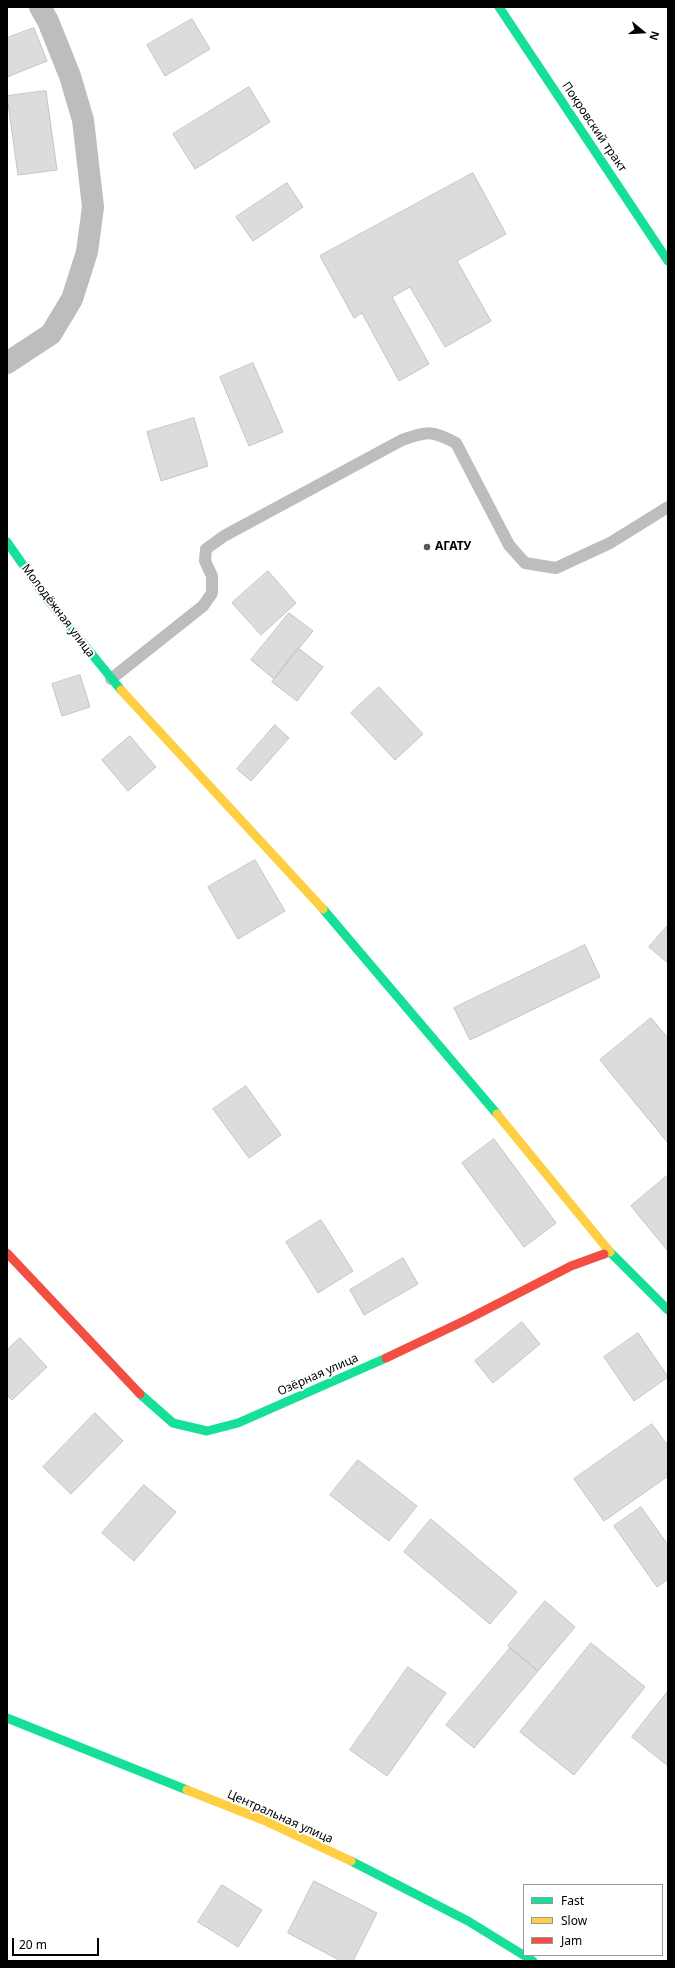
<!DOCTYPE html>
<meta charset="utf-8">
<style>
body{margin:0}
#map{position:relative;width:675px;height:1968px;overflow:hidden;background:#fff;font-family:"Noto Sans",sans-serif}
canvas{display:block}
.frame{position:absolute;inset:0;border:8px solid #000;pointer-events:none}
.legend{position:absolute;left:523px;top:1884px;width:140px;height:72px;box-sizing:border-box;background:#fff;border:1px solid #999;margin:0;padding:5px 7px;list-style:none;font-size:12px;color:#000}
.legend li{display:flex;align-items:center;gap:8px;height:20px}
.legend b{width:20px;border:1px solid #999}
.north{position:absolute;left:623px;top:12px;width:40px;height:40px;-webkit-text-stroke:3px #fff;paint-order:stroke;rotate:108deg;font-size:11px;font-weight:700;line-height:16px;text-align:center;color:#000}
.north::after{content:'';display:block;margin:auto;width:14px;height:18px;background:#000;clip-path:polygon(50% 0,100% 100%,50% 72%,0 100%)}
.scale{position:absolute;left:12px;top:1938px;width:87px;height:18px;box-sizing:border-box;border:2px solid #000;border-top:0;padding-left:5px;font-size:12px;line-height:14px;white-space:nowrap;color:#000;-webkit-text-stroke:3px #fff;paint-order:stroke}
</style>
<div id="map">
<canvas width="675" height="1968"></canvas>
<div class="frame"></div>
<ul class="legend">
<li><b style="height:5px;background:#16e098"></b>Fast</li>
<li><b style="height:5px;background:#ffcf43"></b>Slow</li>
<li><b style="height:5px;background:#f24e42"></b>Jam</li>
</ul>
<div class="north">N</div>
<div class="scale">20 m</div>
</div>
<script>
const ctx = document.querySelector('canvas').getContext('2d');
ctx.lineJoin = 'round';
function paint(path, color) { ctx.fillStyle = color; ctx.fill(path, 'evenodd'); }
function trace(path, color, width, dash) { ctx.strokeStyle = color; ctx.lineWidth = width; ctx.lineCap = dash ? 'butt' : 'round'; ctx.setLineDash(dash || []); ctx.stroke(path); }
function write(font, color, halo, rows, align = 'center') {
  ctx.font = font + ' "Noto Sans",sans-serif'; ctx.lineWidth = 4; ctx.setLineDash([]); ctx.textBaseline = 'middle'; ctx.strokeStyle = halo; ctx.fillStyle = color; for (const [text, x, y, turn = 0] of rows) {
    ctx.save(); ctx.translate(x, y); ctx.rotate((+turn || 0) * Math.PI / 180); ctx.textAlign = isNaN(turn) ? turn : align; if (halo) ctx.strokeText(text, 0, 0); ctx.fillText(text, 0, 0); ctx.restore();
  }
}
const building = new Path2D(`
 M192,19L210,49L165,76L147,45Z
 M34,28L47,61L7,77V38Z
 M249,87L270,122L195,169L173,134Z
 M46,91L57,170L18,175L7,96Z
 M473,173L506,234L457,261L491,321L445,347L410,287L392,297L429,364L399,381L362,313L354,318L320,256Z
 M287,183L303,207L253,241L236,217Z
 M253,363L283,432L249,446L220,377Z
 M194,418L208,466L161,481L147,432Z
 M268,571L296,603L261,635L232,603Z
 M289,613L313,631L274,679L251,660Z
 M298,648L323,667L297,701L272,682Z
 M80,675L90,707L62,716L52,684Z
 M379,687L423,734L395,760L351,713Z
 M275,725L289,738L251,781L237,769Z
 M130,736L156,767L128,791L102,760Z
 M255,860L285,911L238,939L208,887Z
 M668,925V963L649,947Z
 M585,945L600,977L470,1040L454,1008Z
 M651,1018L668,1038V1143L600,1060Z
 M246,1086L281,1135L249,1158L213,1109Z
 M494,1139L556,1223L524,1247L462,1163Z
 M668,1175V1249L667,1250L631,1206Z
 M321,1220L353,1271L318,1293L286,1242Z
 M403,1258L418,1284L364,1315L350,1290Z
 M522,1322L540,1344L493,1383L475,1361Z
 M638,1333L668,1377L634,1401L604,1357Z
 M20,1338L47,1367L12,1400L7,1395V1350Z
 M95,1413L123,1441L71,1494L43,1467Z
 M652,1424L668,1446V1476L604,1521L574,1479Z
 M358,1460L417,1506L389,1541L330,1495Z
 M144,1485L176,1512L134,1561L102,1533Z
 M641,1507L668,1545V1579L657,1587L614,1526Z
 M431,1519L517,1592L490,1624L404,1552Z
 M545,1601L575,1627L538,1671L508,1646Z
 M591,1643L645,1687L574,1775L520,1732Z
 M510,1648L538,1671L474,1748L446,1725Z
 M408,1667L446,1693L387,1776L350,1750Z
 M668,1691V1766L632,1737Z
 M314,1881L377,1913L353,1961H341L288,1933Z
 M222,1885L262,1910L238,1947L198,1922Z`);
paint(building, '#dcdcdc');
trace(building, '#c4c4c4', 1);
trace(new Path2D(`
 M111,679L203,606L212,593V576L205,561L206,549L224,536L402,440C427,431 432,430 456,443L509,545L525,563L556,568L610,543L668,507`), '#bdbdbd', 12);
trace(new Path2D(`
 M7,363L51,334L72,299L87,252L93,207L83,120L70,76L48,21L40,7`), '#bdbdbd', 22);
trace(new Path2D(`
 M499,7L668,261
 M7,542L47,599L121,690
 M323,909L497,1114
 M604,1254L610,1252L668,1310
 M140,1394L173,1423L207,1431L238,1423L386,1358
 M7,1718L187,1790
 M351,1861L468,1921L533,1961`), '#16e098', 9);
trace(new Path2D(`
 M121,690L323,909
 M497,1114L610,1252
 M187,1790L263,1820L351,1861`), '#ffcf43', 9);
trace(new Path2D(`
 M7,1253L140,1394
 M386,1358L468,1319L571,1266L604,1254`), '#f24e42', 9);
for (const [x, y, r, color] of [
 [427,547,4,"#595959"]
]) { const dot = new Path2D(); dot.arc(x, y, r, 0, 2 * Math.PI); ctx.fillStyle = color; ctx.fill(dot); trace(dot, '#fff', 1.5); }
write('12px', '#000', '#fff', [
 ["Покровский тракт",594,127,56],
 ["Молодёжная улица",58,611,53],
 ["Озёрная улица",318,1375,-24],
 ["Центральная улица",280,1817,24]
]);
write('bold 12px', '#000', '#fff', [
 ["АГАТУ",435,547]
], 'left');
</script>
